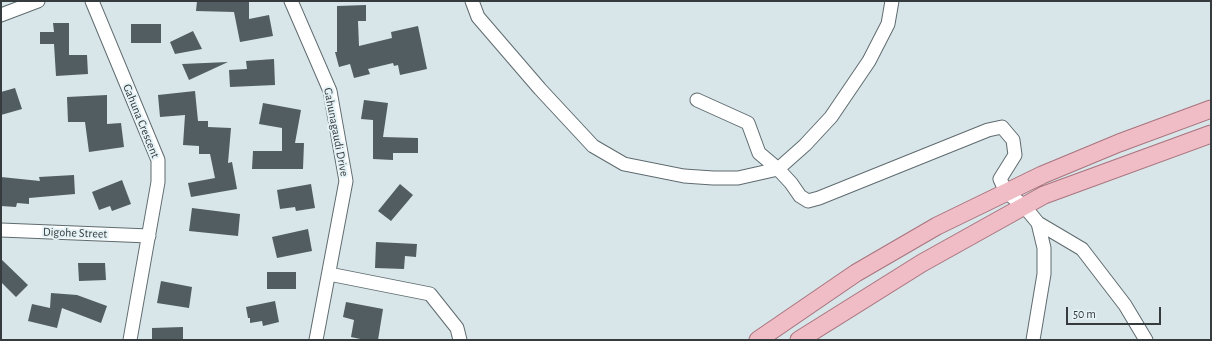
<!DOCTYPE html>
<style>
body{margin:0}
#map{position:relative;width:1212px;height:341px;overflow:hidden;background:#d8e6e9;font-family:"Alegreya Sans",sans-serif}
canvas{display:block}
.frame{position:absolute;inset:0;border:2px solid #363b3d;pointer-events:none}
.scale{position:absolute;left:1066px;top:307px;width:95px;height:18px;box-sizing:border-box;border:2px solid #363b3d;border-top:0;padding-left:5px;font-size:12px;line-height:14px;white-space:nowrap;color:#363b3d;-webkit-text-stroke:3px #e5f3f7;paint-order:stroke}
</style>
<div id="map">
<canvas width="1212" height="341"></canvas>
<div class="frame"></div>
<div class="scale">50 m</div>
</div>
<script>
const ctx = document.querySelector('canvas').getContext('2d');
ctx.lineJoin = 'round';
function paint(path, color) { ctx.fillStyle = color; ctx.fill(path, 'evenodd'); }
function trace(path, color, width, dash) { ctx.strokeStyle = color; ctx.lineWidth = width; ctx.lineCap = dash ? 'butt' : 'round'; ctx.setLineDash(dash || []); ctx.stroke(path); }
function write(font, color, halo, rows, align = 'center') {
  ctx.font = font + ' "Alegreya Sans",sans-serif'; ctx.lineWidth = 4; ctx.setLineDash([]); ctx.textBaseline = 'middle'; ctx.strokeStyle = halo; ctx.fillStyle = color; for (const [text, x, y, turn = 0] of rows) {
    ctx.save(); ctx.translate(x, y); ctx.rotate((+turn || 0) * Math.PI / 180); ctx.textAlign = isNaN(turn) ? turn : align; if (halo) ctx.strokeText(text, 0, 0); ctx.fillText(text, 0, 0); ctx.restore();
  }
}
paint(new Path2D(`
 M197,1H249V19L269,15L273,36L240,42L234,12L196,11Z
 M366,5V21H358L359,46L392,38L391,32L418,26L427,69L400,75L398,65L394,66L393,63L368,69L370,74L354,78L350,64L339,67L335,52H337V6Z
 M53,23H69V55H87L88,74L56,76L54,44H40V32H54Z
 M131,24H161V43H131Z
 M193,31L202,49L175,54L170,42Z
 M274,59L275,85L230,87L229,70L247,69L246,61Z
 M228,62L189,80L182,64Z
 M15,88L22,109L1,115V92Z
 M195,91L198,121H208V127L231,128L228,163L232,162L237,189L191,197L188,183L215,178L210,154H199V146L183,145L185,115L160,117L158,95Z
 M107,95V124L121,123L124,147L89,152L85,122H68L67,97Z
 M364,100L388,103L383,137L418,138V153H393V160L373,159V120L361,119Z
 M263,103L301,110L295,143H304L303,169H252L253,151H282V128L259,124Z
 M74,175L75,194L29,198V204L17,203L16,207L1,206V177L40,181L39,177Z
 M122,180L131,204L112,211L110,206L99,210L92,192Z
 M311,184L315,208L296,211L295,207L280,209L277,190Z
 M400,184L413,195L391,221L378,211Z
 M192,208L240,214L238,236L189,231Z
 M308,229L312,251L277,258L272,237Z
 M376,242L417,244L416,257L405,256L404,269L375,268Z
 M1,259L28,285L16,297L1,282Z
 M78,263H105L106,280L79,281Z
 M267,272H296V289H267Z
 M161,281L192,287L189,308L157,303Z
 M51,293L77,295L107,306L101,323L62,308L57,328L28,321L32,304L50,308Z
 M275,301L279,322L263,326L262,321L250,323V318H248L246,307Z
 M346,302L383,309L378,340H365L351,337L354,320L343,317Z
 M183,327V340H152V328Z`), '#515d60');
const minor = new Path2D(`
 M92,1L158,160V182L130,340
 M291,1L330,91L346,181L316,340
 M472,1L478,17L540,89L593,146L624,164L684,176L713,178H738L778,169L805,145L831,117L869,61L888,24L892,1
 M1,15L38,1
 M697,100L748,123L759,153L778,169L791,183L800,196L808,201L819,198L988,130L1002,127L1013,140L1015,155L1000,179L1006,192L1024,206L1038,223L1044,248V274L1033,340
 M1038,223L1082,249L1125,305L1146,340
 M1,230L149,236
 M329,274L430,294L457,328L460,340`);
const major = new Path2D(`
 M758,340L856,273L937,226L1042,175L1119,143L1211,109
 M799,340L922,263L1044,195L1211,134`);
trace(minor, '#5f6b6f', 15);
trace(major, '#a8737d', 19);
trace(minor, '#fff', 13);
trace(major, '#f0bdc6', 17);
write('12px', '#363b3d', '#e5f3f7', [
 ["Gahuna Crescent",141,121,68],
 ["Gahunagaudi Drive",336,132,79],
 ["Digohe Street",75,233,2]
]);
</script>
